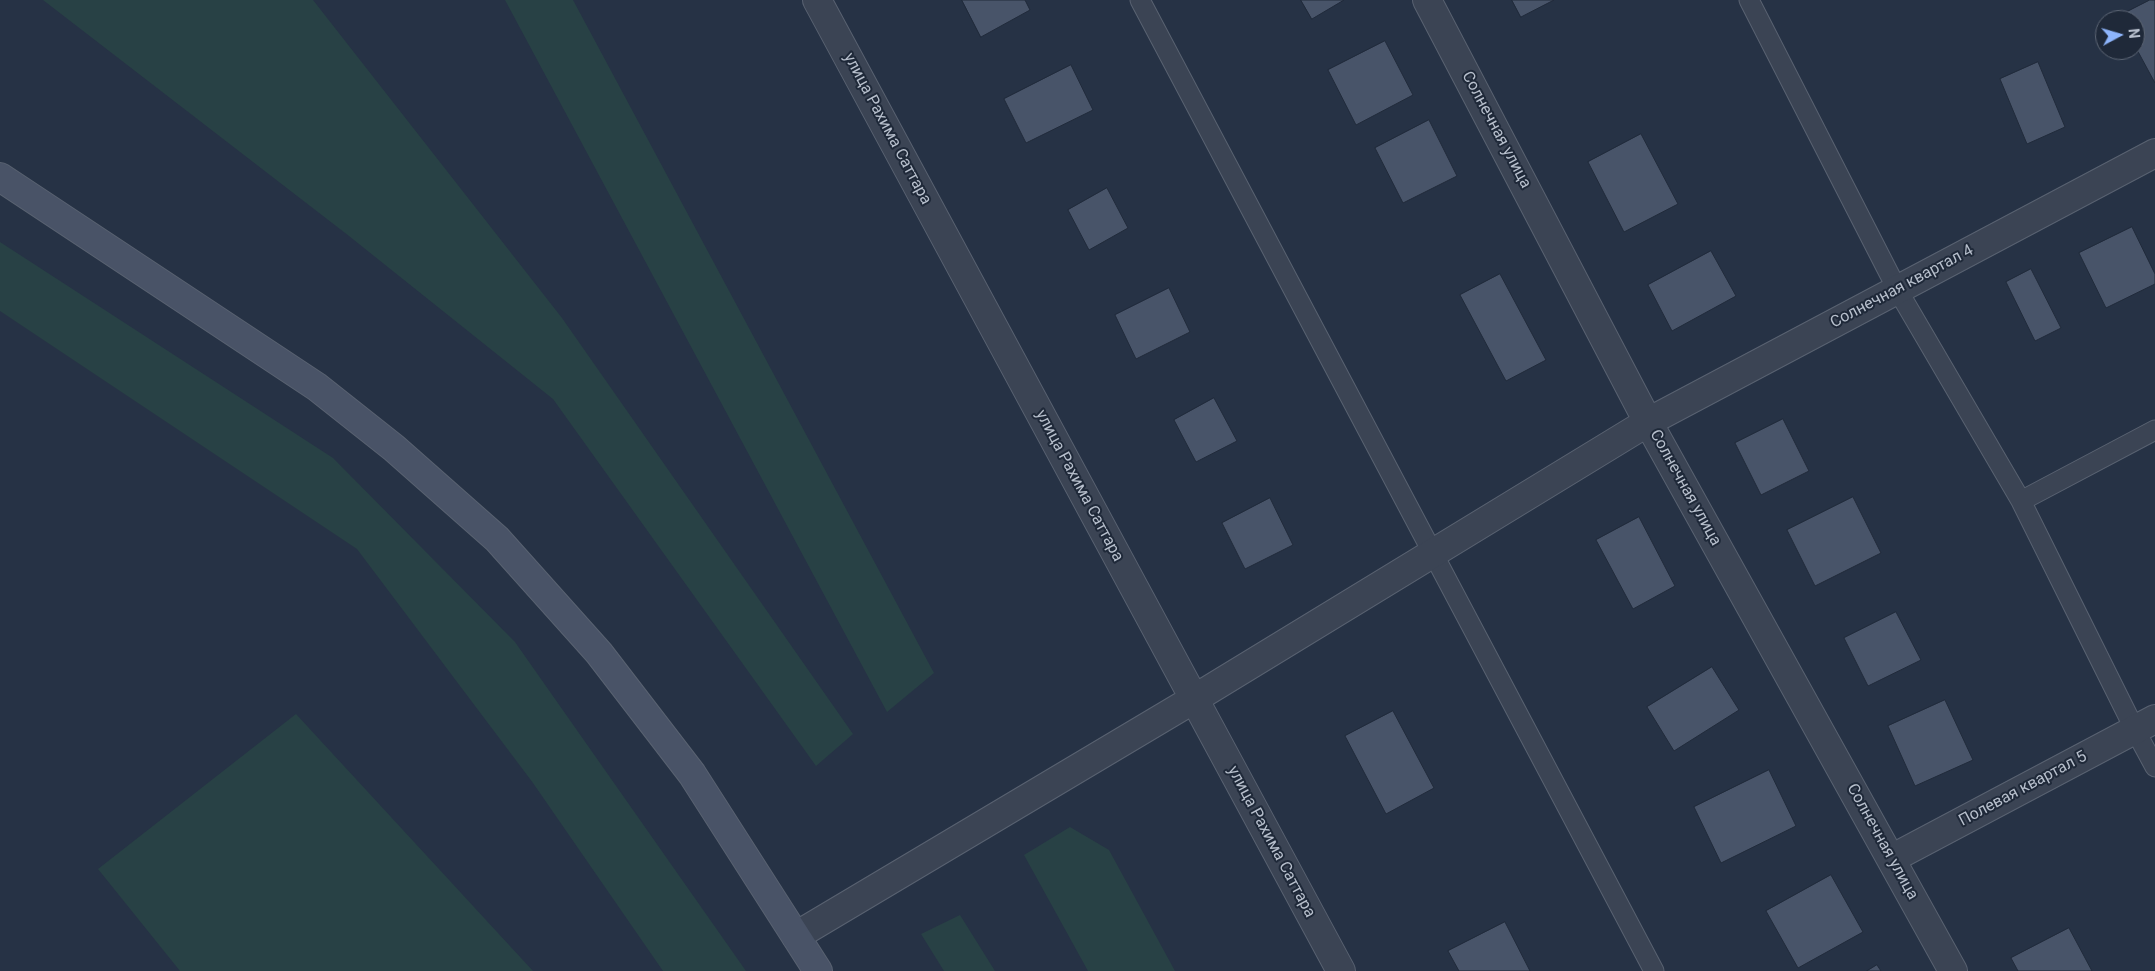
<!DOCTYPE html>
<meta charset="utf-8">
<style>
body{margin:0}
#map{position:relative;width:2155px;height:971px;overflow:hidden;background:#263245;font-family:Roboto,sans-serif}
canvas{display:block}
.north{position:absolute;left:2095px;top:10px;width:50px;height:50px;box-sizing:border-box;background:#1f2939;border:1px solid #5c6574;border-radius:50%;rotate:84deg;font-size:14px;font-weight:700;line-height:20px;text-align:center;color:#b8c0cd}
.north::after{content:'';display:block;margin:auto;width:18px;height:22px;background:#8eb5fc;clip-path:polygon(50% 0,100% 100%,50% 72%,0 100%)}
</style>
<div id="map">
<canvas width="2155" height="971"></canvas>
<div class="north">N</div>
</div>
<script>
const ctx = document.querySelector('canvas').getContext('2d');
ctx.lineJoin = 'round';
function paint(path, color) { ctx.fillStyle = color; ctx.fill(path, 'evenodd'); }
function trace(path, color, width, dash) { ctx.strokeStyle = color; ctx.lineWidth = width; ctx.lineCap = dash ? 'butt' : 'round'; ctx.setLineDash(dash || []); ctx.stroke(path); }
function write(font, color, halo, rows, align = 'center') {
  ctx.font = font + ' Roboto,sans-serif'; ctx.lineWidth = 4; ctx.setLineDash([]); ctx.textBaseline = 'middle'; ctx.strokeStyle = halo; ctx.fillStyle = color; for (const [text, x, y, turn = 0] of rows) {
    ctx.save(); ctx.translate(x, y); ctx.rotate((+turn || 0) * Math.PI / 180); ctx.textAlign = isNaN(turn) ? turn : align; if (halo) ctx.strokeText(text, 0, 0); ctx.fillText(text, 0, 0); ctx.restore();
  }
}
paint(new Path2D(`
 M43,0H313L562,318L853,734L816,766L553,399L349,236Z
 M505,0H573L934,673L887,712Z
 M0,242L333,458L515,642L746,971H663L533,783L357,549L0,311Z
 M296,714L533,971H180L98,869Z
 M1070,827L1109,850L1175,971H1088L1024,855Z
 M960,915L995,971H944L921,934Z`), '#284145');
const building = new Path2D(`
 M962,0H1025L1030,10L981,37Z
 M1301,0H1344L1312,19Z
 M1512,0H1554L1521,17Z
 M2150,0H2155V83L2135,46V20H2121L2119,16Z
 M1385,41L1413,95L1356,125L1328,70Z
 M2038,62L2065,127L2027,144L2000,79Z
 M1071,65L1093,110L1026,143L1004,99Z
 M1429,120L1457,176L1403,203L1375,148Z
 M1641,134L1678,204L1624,232L1588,162Z
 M1107,188L1128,228L1089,250L1068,210Z
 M2132,227L2155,274V284L2106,308L2079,253Z
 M1711,251L1736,296L1672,331L1648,285Z
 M2031,269L2061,328L2035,341L2006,282Z
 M1500,274L1546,360L1506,381L1460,295Z
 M1169,288L1190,332L1136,359L1115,315Z
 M1214,398L1237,441L1196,462L1174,420Z
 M1783,419L1809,471L1761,495L1735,443Z
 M1853,497L1881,553L1815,586L1787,530Z
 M1270,498L1293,545L1245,569L1222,523Z
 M1639,517L1675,586L1633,609L1596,540Z
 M1896,612L1921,660L1868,686L1844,638Z
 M1712,667L1739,710L1674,751L1647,707Z
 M1945,700L1973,760L1915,786L1888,726Z
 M1393,711L1434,788L1386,814L1345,736Z
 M1769,770L1796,826L1721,863L1694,807Z
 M1831,875L1863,932L1798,968L1766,911Z
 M1505,922L1530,971H1459L1448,951Z
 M2069,928L2092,971H2018L2011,958Z
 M1877,965L1881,971H1867Z`);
paint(building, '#485469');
trace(building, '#212b3b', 1);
const service = new Path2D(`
 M1140,0L1654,971
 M1749,0L1897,289L2021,501L2135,730L2155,767
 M2021,501L2155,430`);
const minor = new Path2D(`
 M817,0L1341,971
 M1427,0L1648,422L1953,971
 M1891,859L2155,719
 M796,936L1194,699L1648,422L2155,153`);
const secondary = new Path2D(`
 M0,177L317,387L394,448L497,539L599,653L692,774L818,971`);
trace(service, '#596271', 21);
trace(minor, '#596271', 30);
trace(secondary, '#596271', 30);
trace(service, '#3b4454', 19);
trace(minor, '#3b4454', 28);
trace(secondary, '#495367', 28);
write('16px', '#b8c0cd', '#1f2939', [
 ["улица Рахима Саттара",887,129,62],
 ["Солнечная улица",1496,130,62],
 ["Солнечная квартал 4",1902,287,-28],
 ["улица Рахима Саттара",1079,486,62],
 ["Солнечная улица",1685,488,61],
 ["Полевая квартал 5",2023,789,-28],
 ["улица Рахима Саттара",1271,842,62],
 ["Солнечная улица",1882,842,61]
]);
</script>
